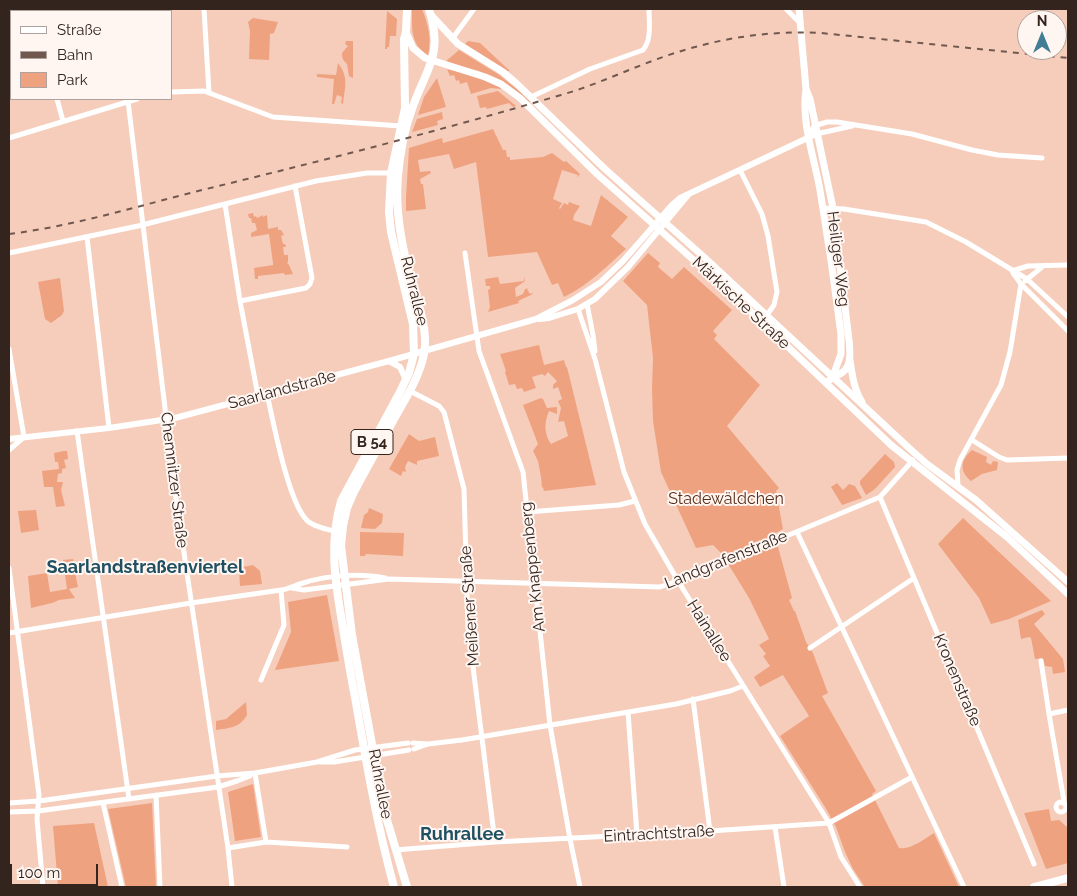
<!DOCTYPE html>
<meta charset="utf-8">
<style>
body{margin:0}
#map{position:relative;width:1077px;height:896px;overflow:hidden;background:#f6cdbb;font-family:Raleway,sans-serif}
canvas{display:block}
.frame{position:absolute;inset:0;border:10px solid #33241e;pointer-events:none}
.legend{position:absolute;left:10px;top:10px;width:162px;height:90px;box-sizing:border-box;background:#fff6f2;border:1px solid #ada29d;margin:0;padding:6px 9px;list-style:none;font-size:15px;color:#33241e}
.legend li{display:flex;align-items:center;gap:10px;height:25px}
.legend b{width:25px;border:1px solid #ada29d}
.north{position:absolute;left:1017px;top:10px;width:50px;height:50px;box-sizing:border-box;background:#fff6f2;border:1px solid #ada29d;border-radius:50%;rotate:0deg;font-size:14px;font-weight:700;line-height:20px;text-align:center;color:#33241e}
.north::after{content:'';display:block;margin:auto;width:18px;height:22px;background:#417e95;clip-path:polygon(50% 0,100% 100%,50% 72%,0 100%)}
.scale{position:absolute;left:10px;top:864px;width:88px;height:22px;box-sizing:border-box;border:2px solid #33241e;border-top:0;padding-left:6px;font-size:15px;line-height:18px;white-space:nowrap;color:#33241e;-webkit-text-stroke:4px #fff6f2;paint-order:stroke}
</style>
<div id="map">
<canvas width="1077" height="896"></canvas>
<div class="frame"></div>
<ul class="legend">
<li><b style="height:6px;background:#fff"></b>Straße</li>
<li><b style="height:6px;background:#70584f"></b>Bahn</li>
<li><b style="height:14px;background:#efa280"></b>Park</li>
</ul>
<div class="north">N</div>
<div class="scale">100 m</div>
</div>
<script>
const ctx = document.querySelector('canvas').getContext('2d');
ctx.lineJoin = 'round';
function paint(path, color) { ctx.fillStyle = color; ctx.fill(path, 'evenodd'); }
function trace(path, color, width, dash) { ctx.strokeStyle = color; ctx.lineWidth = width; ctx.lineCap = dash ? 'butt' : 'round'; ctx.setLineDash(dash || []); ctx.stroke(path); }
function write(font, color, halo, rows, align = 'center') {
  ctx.font = font + ' Raleway,sans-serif'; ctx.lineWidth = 4; ctx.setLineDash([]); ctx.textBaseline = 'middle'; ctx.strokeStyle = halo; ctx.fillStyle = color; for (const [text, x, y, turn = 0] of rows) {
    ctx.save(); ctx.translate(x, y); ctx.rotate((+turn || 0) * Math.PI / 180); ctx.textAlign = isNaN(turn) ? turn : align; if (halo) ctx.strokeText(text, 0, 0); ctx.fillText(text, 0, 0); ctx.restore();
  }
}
paint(new Path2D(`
 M412,9H422C428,24 432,38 428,55C410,45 412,27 412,9Z
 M387,11L397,19L396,36H390L389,47H387V49H385Z
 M253,18L278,22L274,33L270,34L269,60L249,59L250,31L248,22Z
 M346,41H353V78L349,76L347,64C343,60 342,59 342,53L348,46L345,44Z
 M468,41L480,43L510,71H507L465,44Z
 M459,50L498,74L532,101L528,102L492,77L479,71L445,62Z
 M338,63C349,78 345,86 343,104L341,103L342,97L337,95L334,104H332L334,79L317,77V74L336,75Z
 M447,69L482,78L501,88V89L491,88L471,94L467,82L460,84L459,80L456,81L454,75L450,76Z
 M437,78L446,107L418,115L424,97Z
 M498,91L516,106L513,107L509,103L487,109L486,107L480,108L477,96Z
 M442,112L443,119L437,121L438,125L412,132L417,119Z
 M493,129L503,150H506L507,157H510V160L543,157L552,153L564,162L566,161L580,174L577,178L578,175L562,170L553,199L562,203L559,208L560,209L564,203L568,205L569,202L580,206L574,215L573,220L591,226L601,195L628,217L611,236L626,249C605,268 590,284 564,297L558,283L552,285L537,252L488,257L476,162L454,169L449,154L418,160L420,172L430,171L431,173L420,179L421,184H423L426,209L406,211V197L409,148L442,138L443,143Z
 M253,213L254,217L256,216L257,218L263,215V217L267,215L268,229L278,227V230H281L284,235L281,236L283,244H285L286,247H283L284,255H288V262L287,263L289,265L293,274L285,275L284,273L258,276V279H255L254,268L273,265V263L269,234L251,237V233L257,230L255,223H252L251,218H249L248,214Z
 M648,253L660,263L658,267L672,279L684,267L732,310L713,331L717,335L714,339L760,385L727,426L779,488L776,491L783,529L776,533L778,547L792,598L789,600L794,611H795L806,642L813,653L828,693L822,696L876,791L872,794L899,848C911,850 924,839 934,833L959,887H865L853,869L845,852L836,827L825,807L780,736L809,716L783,675L760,687L754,677L770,666L763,656L766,654L759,645L769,639L749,598L722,554L713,545L696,548L661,472L653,421L652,389L653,358L647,305L623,281Z
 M498,277L500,284L524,281L525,277V281L515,288L516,297L523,294L525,289L529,288L527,289L530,294L532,293L533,294L518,301L519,303L488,312L490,307L488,290L490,289V286H486L485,279Z
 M60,278L64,311L62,315L51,323L45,319L38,282Z
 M539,345L544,365L564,360L566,367H567L596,485L544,491L543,487L542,488L541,477L538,461L533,451L538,444L523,405L541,398L543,399L547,408L557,407V414L549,411C544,423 544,434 551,444L568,436L564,421L558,422L561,408L558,401L562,399L558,387L553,389V385L557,381L548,372L545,376L542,374L532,377L536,388L524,392L522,388L517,389L515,384L509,385L505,372L506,371L500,354Z
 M409,434L419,441L435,437L439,456L417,461V465L408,461L405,467L406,472L403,471L401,476L389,469Z
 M972,450L987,457L986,462L991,465L993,461L998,462L997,470L982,474L971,481C959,471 960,461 972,450Z
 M64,451H67L68,459L64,460L66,468L62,469V473L58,474L57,482H63L61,490L65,506L56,507L53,487H44L42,471L59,469L58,462H55L54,453Z
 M885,454L894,462L895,467L875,489L866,495L860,484V481Z
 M837,483L843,490L849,484L855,486L862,498L842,505L831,487Z
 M369,508L383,514L382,523L375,529L361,528L364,515L368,512Z
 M36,510L39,530L21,533L18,511Z
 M963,518L1051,601L1009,619L991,624L979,598L938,544Z
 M360,532L404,533L403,556L366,554L365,556H360Z
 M73,559L74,563L70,565L71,573H75L78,587L69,589L75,598L59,600L52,603L31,608L28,576L47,573L50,592L67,589L63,560Z
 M253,565L260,571L262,584L240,586L239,571L243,567Z
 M327,595L339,661L275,670L291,632L288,602Z
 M1042,610L1045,614L1034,624L1063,659L1065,672L1053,674L1052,667L1045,666L1043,658L1035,659L1031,638L1029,637L1021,639L1018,620Z
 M246,702L247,715C240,728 229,728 216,730V721L226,719Z
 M253,784L261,837L235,841L228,792Z
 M152,803L156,887H126L108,809Z
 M1049,809L1051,821L1059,820L1067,827H1068V863L1046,869L1024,813Z
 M94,823L108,887H58L53,826Z`), '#efa280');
trace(new Path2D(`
 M67,9L69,11
 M204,9L209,93
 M786,9L799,22
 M452,39L474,9
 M9,40L11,41
 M171,92L204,91L273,117L401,126
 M531,97L590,69L643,50C652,39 649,22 649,9
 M57,99L63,121
 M128,101L165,408L166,432L228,848L232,887
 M816,134L852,126
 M808,137L814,126L827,122H837L912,134L972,150L998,155L1042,158
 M9,138L137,99
 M740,170L762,214L768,236L777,292L774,305L767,315
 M225,204L240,301L258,396
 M823,208L844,209L926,222L966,242L1027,279L1068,317
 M87,237L109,428
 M9,253L138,226L316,181L367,173H391
 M465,253L479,351L523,472L550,725L570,839L580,887
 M1012,271L1028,266L1068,265
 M1013,273L1021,284L1068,331
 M1025,281L1042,267
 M240,301L306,288L310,284L312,278L295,186
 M587,304L593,335L595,351
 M578,309L595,359L624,472L645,524L678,581L829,823L841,857L860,887
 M9,349L24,437L9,450
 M410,391L439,406L444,412L464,489L468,627L495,842
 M267,394C273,420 289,508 309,522C315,527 326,529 334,531
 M77,431L129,799
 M972,440L999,457L1007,460L1068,458
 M958,486L957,470L960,460L1001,385L1010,352L1021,284
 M880,497L1034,864
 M527,512L619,505L635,501
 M797,532L964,887
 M9,568L39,795L37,819L43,887
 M292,588L304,590L389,579L660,587L688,577L880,497L913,460
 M9,633L191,603L281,590C289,589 295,585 303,583C328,575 360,573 385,578
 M810,648L914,578
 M1041,661L1049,714L1068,710
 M261,680L284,625L281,590
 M693,699L710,831
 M628,712L637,835
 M1049,714L1064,801L1063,803
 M413,743L428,744L462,740L676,704L730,691L743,686
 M414,749L428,744
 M320,762H334L409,750
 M255,773L266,842
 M156,795L160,887
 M1056 807a5 5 0 1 1 10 0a5 5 0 1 1-10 0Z
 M9,803L39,801L217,776L255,773L317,762L355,750L408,743
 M103,803L122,887
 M9,812L38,811L218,787L237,781L250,776
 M775,827L784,887
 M228,848L266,842L347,847
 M395,850L495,842L710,831L829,823L912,777`), '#fff', 5);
trace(new Path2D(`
 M539,319L549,318L578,309L595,299L628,267L688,195
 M389,361L400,367L406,380
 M9,439L109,428L175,418L389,361L536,319L573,300L601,282L623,261L672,205L680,198L816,134`), '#fff', 6);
trace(new Path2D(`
 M799,9L806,89C801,123 814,156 820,190C828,238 835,286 841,334V354L833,376
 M16,11L18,9
 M431,15L458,44L503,72L516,83L605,169L705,258L909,448L927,464L976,500L1068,582
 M9,27L11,22
 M406,32L413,48L425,58L485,77L501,84L520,98L597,174L744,305L891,445L1007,537L1068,594
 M806,89L810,99L833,208L849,340C850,349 852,365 843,372C837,376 831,378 826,383
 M850,360C852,374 854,390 862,402`), '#fff', 7);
trace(new Path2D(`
 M394,887C377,825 366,761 355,697C350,672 346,647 342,622C335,581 329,542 341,501L400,392L409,373L414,354L413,324L391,232L389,212L391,173L405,108L404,39L406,32L407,9
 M407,887L384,810L352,635L341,546L343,526L347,508L354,492C367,467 381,443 394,419C406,398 419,378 424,354C429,328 416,298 409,273C401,241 395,209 398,176C400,153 404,130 412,109C426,68 444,56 429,9
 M1034,887L1068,878`), '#fff', 8);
trace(new Path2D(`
 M9,234C74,226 138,206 202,190C322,161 442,130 561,95C596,85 629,69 663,57C714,39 767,30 821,33L1068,58`), '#70584f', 2, [6, 6]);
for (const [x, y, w] of [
 [372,442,42]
]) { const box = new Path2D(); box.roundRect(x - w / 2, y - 12.5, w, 25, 4); ctx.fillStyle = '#fff6f2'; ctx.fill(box); trace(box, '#33241e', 1); }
write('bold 15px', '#33241e', null, [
 ["B 54",372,442]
]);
write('16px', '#33241e', '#fff6f2', [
 ["Heiliger Weg",838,259,83],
 ["Ruhrallee",414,291,76],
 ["Märkische Straße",741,303,43],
 ["Saarlandstraße",282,390,-15],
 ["Chemnitzer Straße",174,480,83],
 ["Landgrafenstraße",726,560,-22],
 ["Am Knappenberg",533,567,-96],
 ["Meißener Straße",470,606,-94],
 ["Hainallee",709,631,58],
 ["Kronenstraße",957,680,67],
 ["Ruhrallee",380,784,79],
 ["Eintrachtstraße",659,834,-3]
]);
write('16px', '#572d19', '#fff6f2', [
 ["Stadewäldchen",726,499]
]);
write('bold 18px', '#1f5062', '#fff6f2', [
 ["Saarlandstraßenviertel",145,568],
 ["Ruhrallee",462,835]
]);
</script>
